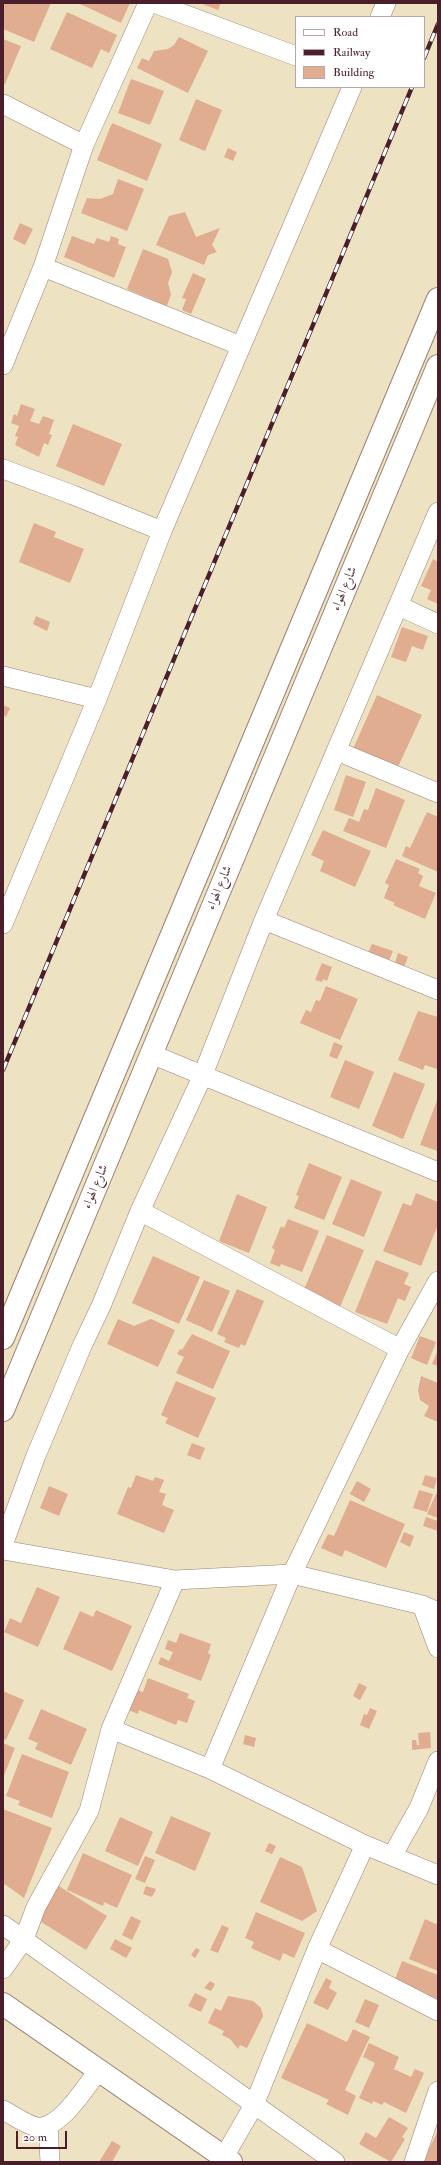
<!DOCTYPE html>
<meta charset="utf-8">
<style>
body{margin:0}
#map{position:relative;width:441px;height:2165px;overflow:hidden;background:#ede2c2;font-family:"IM FELL Double Pica",serif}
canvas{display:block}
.frame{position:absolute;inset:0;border:4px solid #4a1f2b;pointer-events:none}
.legend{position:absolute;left:295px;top:16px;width:130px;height:72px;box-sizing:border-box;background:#fff;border:1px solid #b7a5aa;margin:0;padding:5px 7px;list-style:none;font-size:12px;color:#4a1f2b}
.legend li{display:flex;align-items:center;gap:8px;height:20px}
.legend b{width:20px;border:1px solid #b7a5aa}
.scale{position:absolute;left:16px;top:2131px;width:51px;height:18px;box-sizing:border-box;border:2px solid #4a1f2b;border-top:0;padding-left:5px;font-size:12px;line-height:14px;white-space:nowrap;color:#4a1f2b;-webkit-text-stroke:3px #fff;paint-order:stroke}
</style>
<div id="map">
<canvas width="441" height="2165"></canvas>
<div class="frame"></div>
<ul class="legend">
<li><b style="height:5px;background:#fff"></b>Road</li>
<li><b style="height:5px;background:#4a1f2b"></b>Railway</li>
<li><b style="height:11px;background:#e0ad90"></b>Building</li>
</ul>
<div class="scale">20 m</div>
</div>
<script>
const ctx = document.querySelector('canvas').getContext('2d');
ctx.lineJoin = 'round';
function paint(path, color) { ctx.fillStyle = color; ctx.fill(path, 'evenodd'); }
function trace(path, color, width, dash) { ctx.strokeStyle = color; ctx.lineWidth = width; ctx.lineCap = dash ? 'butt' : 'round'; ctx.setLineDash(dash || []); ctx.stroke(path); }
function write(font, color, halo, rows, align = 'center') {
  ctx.font = font + ' "IM FELL Double Pica",Amiri,serif'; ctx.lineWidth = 3; ctx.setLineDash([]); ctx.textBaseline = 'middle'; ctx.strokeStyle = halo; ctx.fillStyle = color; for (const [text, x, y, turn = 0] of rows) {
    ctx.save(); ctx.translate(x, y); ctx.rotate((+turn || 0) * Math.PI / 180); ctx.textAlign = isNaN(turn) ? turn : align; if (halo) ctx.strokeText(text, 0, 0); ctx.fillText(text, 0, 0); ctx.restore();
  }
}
paint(new Path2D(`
 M3,3H51L34,42L3,29Z
 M78,3H130L121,23Z
 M200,3H221L218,10Z
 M67,12L117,35L109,53L101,49L92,68L50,49Z
 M179,37L208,51L188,93L137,68L142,58L149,61L154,51L168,49L174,45Z
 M3,39L21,46L5,84H3Z
 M131,79L164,91L150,125L118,113Z
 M196,99L222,110L205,151L179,140Z
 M112,123L162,144L147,181L97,160Z
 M228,148L237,152L233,161L224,157Z
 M118,179L144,189L127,231L81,213L87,198L100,199L113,194Z
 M185,212L196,237L220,228L212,245L217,252L208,255L204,265L156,245L169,216Z
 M20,223L33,229L25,245L13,239Z
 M72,236L94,244L97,238L109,242L111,236L119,239L118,244L126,247L114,278L64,257Z
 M143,249L168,259L172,272L168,283L171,294L167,306L127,289Z
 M193,273L206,279L191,314L182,310L186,299L182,298Z
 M21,404L35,409L30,421L39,424L43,416L54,420L49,434L52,435L48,445L44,443L39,457L15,445L18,437L15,436L19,426L11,423L14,414L17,416Z
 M73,424L122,444L104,486L56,466Z
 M34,523L56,532L54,537L84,549L70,583L19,562Z
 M433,559L438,562V604L427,599L431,590L421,586Z
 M36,616L50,622L47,631L33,624Z
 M402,627L428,636L423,650L412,646L406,662L391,657Z
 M377,695L422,715L397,769L353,749Z
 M3,705L10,708L6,717L3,715Z
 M346,775L366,782L353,817L334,810Z
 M376,788L405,800L386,848L343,831L349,818L359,822L364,809L368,810Z
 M427,812L438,817V872L402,856L406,846L410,848Z
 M323,830L371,851L355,887L320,871L324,861L311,855Z
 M396,859L420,869L418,873L423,876L419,886L436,893L425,919L393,905L395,903L384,898L389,885L385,883Z
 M372,944L393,951L389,961L368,953Z
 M398,953L408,957L404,967L395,963Z
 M322,963L332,967L327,981L323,979L322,982L315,980Z
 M326,986L358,999L340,1040L300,1023L306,1010L311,1012L316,1000L320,1001Z
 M418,1011L438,1017L437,1069L425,1065L423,1070L398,1060Z
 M334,1042L343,1046L337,1059L329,1056Z
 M345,1060L374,1072L359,1109L330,1097Z
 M394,1072L425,1084L403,1139L372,1126Z
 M438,1098V1151L420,1145Z
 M309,1163L342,1177L324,1220L294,1208L299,1196L296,1195Z
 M351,1179L382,1192L364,1237L332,1224Z
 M416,1193L438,1202V1225L421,1266L383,1251L403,1203L411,1206Z
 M237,1194L267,1207L249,1253L219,1241Z
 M288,1219L319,1231L302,1272L281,1264L280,1267L270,1263L275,1250L272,1248L281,1226L284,1228Z
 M327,1235L364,1250L340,1307L303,1292Z
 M153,1256L200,1277L179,1324L132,1303Z
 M376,1260L409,1273L404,1284L411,1287L405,1301L398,1298L387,1324L355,1312Z
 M204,1280L230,1291L212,1332L186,1320Z
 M237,1289L264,1301L245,1346L241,1344L239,1348L224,1342L226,1338L217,1334Z
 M118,1319L134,1326L151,1319L175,1330L158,1367L107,1344Z
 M192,1334L230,1351L213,1389L176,1373L184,1357L177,1354L180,1349L182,1350Z
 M420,1336L436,1342L427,1365L411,1358Z
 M438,1350V1366L432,1364Z
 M421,1376L438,1383V1422L424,1416L429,1406L420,1400L418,1390Z
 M176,1381L216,1398L198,1438L165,1423L168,1418L161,1415Z
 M192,1443L205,1448L200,1460L187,1455Z
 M136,1475L153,1481L155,1477L164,1480L159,1492L166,1494L162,1505L174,1510L164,1533L117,1514L128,1487L131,1488Z
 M425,1475L437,1478L434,1489L422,1485Z
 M357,1481L371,1489L364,1502L350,1494Z
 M49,1486L68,1494L59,1516L40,1508Z
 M419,1490L433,1494L427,1512L413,1508Z
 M436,1494H438V1518L427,1514Z
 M350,1500L405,1524L386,1568L345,1550L342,1557L321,1548L328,1534L334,1536Z
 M426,1517L438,1521V1531L423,1526Z
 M404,1532L414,1536L410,1547L400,1542Z
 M37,1587L60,1597L38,1647L4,1632L10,1618L21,1623Z
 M96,1610L132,1626L112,1671L63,1649L80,1611L93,1617Z
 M180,1633L211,1644L208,1653L211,1655L201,1681L158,1664L161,1657L169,1661L173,1652L165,1649L168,1640L176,1643Z
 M148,1678L189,1694L187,1698L195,1701L187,1723L178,1720L176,1725L139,1710L138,1714L124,1708L132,1688L143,1692Z
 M359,1683L367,1687L360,1700L353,1696Z
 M3,1691L24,1700L6,1740L3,1739Z
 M370,1708L377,1711L369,1729L360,1725L364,1714L367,1715Z
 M41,1709L87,1729L71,1765L35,1749L38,1743L28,1739Z
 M430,1732L431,1748L412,1750V1740H416L417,1745H419L418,1733Z
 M245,1735L256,1738L254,1747L243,1744Z
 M3,1743L15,1748L3,1778Z
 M22,1754L69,1772L52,1818L18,1805L20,1801L6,1796Z
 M3,1809L52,1828L24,1898L3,1883Z
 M171,1816L211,1833L195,1871L155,1853Z
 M120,1817L153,1832L138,1866L105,1851Z
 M269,1843L276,1846L272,1854L265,1851Z
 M83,1853L132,1875L117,1908L104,1902L103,1906L67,1890Z
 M145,1856L155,1860L145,1883L135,1879Z
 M280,1857L302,1867L317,1911L302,1921L260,1902Z
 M54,1883L107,1916L86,1950L38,1920Z
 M146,1886L156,1889L152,1897L143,1894Z
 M256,1912L305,1933L294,1958L283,1953L280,1961L251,1948L254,1942L245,1938Z
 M131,1916L141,1921L132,1940L122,1935Z
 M425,1919L438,1925V1971L409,1959Z
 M222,1925L229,1928L218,1953L210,1950Z
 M115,1939L132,1948L126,1958L110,1949Z
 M196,1948L200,1950L195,1958L191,1955Z
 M402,1961L438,1975V2000L403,1985L393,1984Z
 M326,1978L332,1981L329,1988L337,1993L328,2010L313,2003Z
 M210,1981L215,1984L211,1991L204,1988Z
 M195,1993L207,1999L201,2012L188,2006Z
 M228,1996L253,2001L261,2008L263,2016L247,2048L240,2045L238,2049L230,2039L222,2035L224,2031L208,2023L215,2008L221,2011Z
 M365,1999L379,2005L369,2028L355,2022Z
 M307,2023L347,2042L353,2029L370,2037L345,2090L356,2096L348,2115L326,2104L329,2100L281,2078Z
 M369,2043L399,2057L394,2069L411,2077L415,2069L424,2073L406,2113L384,2102L382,2105L373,2101L372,2104L359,2098L375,2063L363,2057Z
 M389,2117L408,2128L402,2137L405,2139L391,2162L359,2144L366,2132L376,2138Z
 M438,2130V2162H423Z
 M112,2141L121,2146L112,2162H99Z`), '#e0ad90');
const street = new Path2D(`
 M154,3L296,56
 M380,17L386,3
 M3,104L84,145
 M43,267L241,346
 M3,365L43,267L84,145L148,3
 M3,469L73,495L162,531
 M399,606L438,624
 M3,676L97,699
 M337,751L438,793
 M264,920L438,990
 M3,924L97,699L162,531L352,87
 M151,1054L438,1172
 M140,1211L400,1349
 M3,1545L35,1458L82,1346L101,1306L140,1211L202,1077L264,920L438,512
 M3,1550L175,1580L292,1574L422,1605L438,1612
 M422,1605L438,1648
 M111,1729L210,1769L365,1845L438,1875
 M210,1769L292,1574L400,1349L438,1281
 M392,1856L419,1808L438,1761
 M3,1925L335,2162
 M317,1949L438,2011
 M3,1969L24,1939L36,1907L89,1811L111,1729L175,1580
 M3,2110C13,2115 26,2125 37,2127C60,2130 86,2086 99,2070
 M48,2125L50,2162
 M221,2162L254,2105L317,1949L365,1845
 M414,2162L438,2091`);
const secondary = new Path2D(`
 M3,2004L231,2162`);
const highway = new Path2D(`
 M3,1338L438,299
 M3,1410L438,366`);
trace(street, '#9c8076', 20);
trace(secondary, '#9c8076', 24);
trace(highway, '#9c8076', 24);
trace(street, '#fff', 19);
trace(secondary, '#fff', 22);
trace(highway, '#fff', 22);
const rail = new Path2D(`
 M424,58L438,24
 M3,1070L412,87`);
trace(rail, '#4a1f2b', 4.5);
trace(rail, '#fff', 3, [9]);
write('13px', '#4a1f2b', '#fff', [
 ["شارع الهواء",345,589,-67],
 ["شارع الهواء",220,888,-67],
 ["شارع الهواء",96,1187,-67]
]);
</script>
